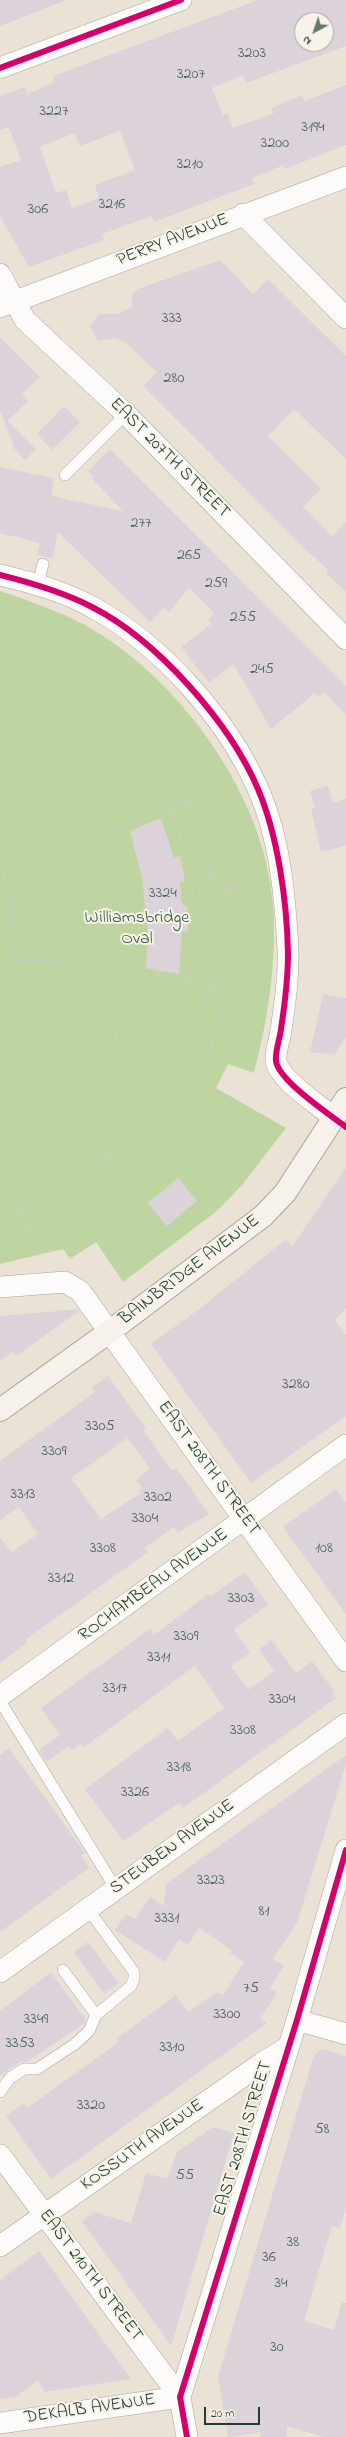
<!DOCTYPE html>
<style>
body{margin:0}
#map{position:relative;width:346px;height:2437px;overflow:hidden;background:#eae2d4;font-family:"Indie Flower",sans-serif}
canvas{display:block}
.north{position:absolute;left:294px;top:12px;width:40px;height:40px;box-sizing:border-box;background:#f7f3e8;border:1px solid #a1aaa0;border-radius:50%;rotate:220deg;font-size:11px;font-weight:700;line-height:16px;text-align:center;color:#1f3d34}
.north::after{content:'';display:block;margin:auto;width:14px;height:18px;background:#66776c;clip-path:polygon(50% 0,100% 100%,50% 72%,0 100%)}
.scale{position:absolute;left:204px;top:2407px;width:56px;height:18px;box-sizing:border-box;border:2px solid #1f3d34;border-top:0;padding-left:5px;font-size:12px;line-height:14px;white-space:nowrap;color:#1f3d34;-webkit-text-stroke:3px #f7f3e8;paint-order:stroke}
</style>
<div id="map">
<canvas width="346" height="2437"></canvas>
<div class="north">N</div>
<div class="scale">20 m</div>
</div>
<script>
const ctx = document.querySelector('canvas').getContext('2d');
ctx.lineJoin = 'round';
function paint(path, color) { ctx.fillStyle = color; ctx.fill(path, 'evenodd'); }
function trace(path, color, width, dash) { ctx.strokeStyle = color; ctx.lineWidth = width; ctx.lineCap = dash ? 'butt' : 'round'; ctx.setLineDash(dash || []); ctx.stroke(path); }
function write(font, color, halo, rows, align = 'center') {
  ctx.font = font + ' "Indie Flower",sans-serif'; ctx.lineWidth = 4; ctx.setLineDash([]); ctx.textBaseline = 'middle'; ctx.strokeStyle = halo; ctx.fillStyle = color; for (const [text, x, y, turn = 0] of rows) {
    ctx.save(); ctx.translate(x, y); ctx.rotate((+turn || 0) * Math.PI / 180); ctx.textAlign = isNaN(turn) ? turn : align; if (halo) ctx.strokeText(text, 0, 0); ctx.fillText(text, 0, 0); ctx.restore();
  }
}
paint(new Path2D(`
 M0,591C29,601 59,611 85,625C180,678 266,797 273,906C277,962 268,1019 254,1073L228,1064L216,1088L286,1128L242,1185L217,1211L123,1282L96,1242L70,1259L63,1249L0,1264Z`), '#bfd5a1');
paint(new Path2D(`
 M0,0H64V1L0,26Z
 M258,0H346V46L246,83L243,75L212,88L223,115L227,113L233,128L274,113L271,108L302,95L305,101L346,85V145L285,169L284,165L252,178L254,184L154,222L152,216L102,234L104,240L29,267L0,216V167L21,160L9,127L0,130V96L25,87L27,94L55,82L53,76ZM302,20H326V44H302ZM120,131L135,170L95,185L99,198L72,208L66,190L56,193L40,147L75,133L80,146Z
 M220,260L253,294L268,279L346,356V459L294,409L268,436L321,489L303,507L332,536L346,522V592L326,573L328,570L306,550L143,386L157,372L125,342L115,338L98,341L90,327L99,314H118L132,307V295L138,289Z
 M0,337L40,377L22,394L28,401L8,421L36,449L25,460L15,450L0,410Z
 M64,406L80,422L52,450L37,434Z
 M110,449L346,686V715L324,692L318,697L315,693L271,729L233,664L209,683L181,647L211,624L208,619L214,613L189,588L169,612L164,608L150,622L58,532L53,558L37,555L40,543L0,533V467L54,478L51,496L123,511L92,479L94,477L88,471Z
 M328,786L333,803L346,798V846L321,852L311,810L315,808L310,791Z
 M161,818L174,858L180,856L185,881L180,882L182,904L187,907L188,932L182,931L179,974L146,968L148,934L142,878L130,831Z
 M323,994L346,998V1037L334,1055L310,1052Z
 M346,1167V1308L335,1320L346,1335V1416L251,1483L151,1344L202,1307L286,1239L292,1247Z
 M178,1178L197,1201L167,1226L148,1203Z
 M78,1309L79,1311L16,1356L13,1352L0,1361V1316Z
 M108,1376L146,1428L143,1430L172,1471L176,1468L209,1514L178,1533L174,1527L144,1548L148,1552L25,1640L27,1643L0,1663V1537L12,1552L38,1534L19,1507L0,1520V1461L95,1392L92,1387ZM128,1438L150,1469L136,1480L142,1488L139,1490L141,1493L101,1519L71,1478Z
 M336,1489L346,1503V1614L283,1527Z
 M245,1572L268,1605L234,1629L250,1653L231,1666L248,1690L274,1671L259,1649L272,1640L296,1673L312,1661L334,1691L332,1693L336,1698L183,1808L179,1803L123,1841L85,1789L168,1728L178,1741L224,1708L195,1666L84,1747L81,1744L72,1750L69,1746L46,1762L39,1750L60,1735L41,1708L150,1629L154,1635L208,1594L210,1597Z
 M9,1748L85,1853L81,1856L89,1868L55,1892L50,1888L54,1893L0,1932V1755Z
 M346,1755V1764L297,1923L273,1959L284,1966L270,1988L277,1993L260,2019L267,2023L51,2179L6,2116L23,2104L27,2108L119,2042L116,2039L176,1995L188,2012L217,1992L223,1995L244,1962L230,1953L232,1950L199,1928L188,1945L179,1939L165,1962L115,1930L126,1914L135,1919L150,1897L164,1906L166,1884Z
 M88,1942L119,1983L104,1994L74,1952Z
 M51,1972L86,2020L85,2023L27,2062H20L0,2076V2011Z
 M322,2049L346,2056V2209L340,2228L332,2226L304,2321L334,2330L342,2302L346,2303V2437H324L287,2426V2437H261L260,2432L228,2437L218,2377L314,2055Z
 M213,2127L234,2133L171,2346L82,2221L94,2212L131,2223L146,2173L167,2179L177,2152Z
 M39,2251L105,2343L131,2379L45,2392L38,2381L15,2397L0,2399V2280Z`), '#dcd3da');
const lane = new Path2D(`
 M65,475L126,414
 M38,584L43,564
 M0,1701L116,1889
 M63,1970L96,2015
 M0,2092L10,2078L24,2069H37L75,2044L89,2031L96,2015L131,1986L134,1979V1972L88,1909`);
const street = new Path2D(`
 M0,68L181,0
 M243,214L346,318
 M0,274L25,320L126,414L346,639
 M0,307L346,177
 M0,575C32,583 64,591 94,608C161,645 227,718 258,789C280,838 285,896 288,949C289,976 285,1003 281,1030C280,1039 275,1052 276,1061C279,1080 319,1105 333,1117
 M0,1287L65,1282L80,1291L346,1661
 M0,1696L346,1445
 M0,1972L346,1724
 M297,2020L346,2034
 M0,2155L180,2397
 M0,2246L262,2063L288,2047
 M0,2423L180,2397
 M187,2437L180,2397L297,2020L346,1850`);
const secondary = new Path2D(`
 M0,1410L109,1332L263,1216L285,1193L346,1099`);
trace(lane, '#a6a59c', 12);
trace(street, '#a6a59c', 22);
trace(secondary, '#a6a59c', 24);
trace(new Path2D(`
 M0,614C64,631 122,672 164,723C182,744 194,769 207,793L114,832C91,777 58,728 0,707
 M0,635C109,671 192,763 210,878
 M0,654C147,702 224,860 184,1006
 M0,866C13,889 18,934 12,959C10,969 4,979 0,988
 M4,873L59,853C66,855 70,858 76,862C92,872 104,869 120,865
 M199 891a14 14 0 1 1 28 0a14 14 0 1 1-28 0Z
 M226,890L263,884
 M10,899C39,918 29,903 52,898C65,895 84,911 92,896C98,886 95,879 92,869
 M13,926L34,915C43,920 53,925 64,923C70,922 74,916 80,913C92,907 103,921 108,931L105,943
 M12,961H51L66,965L80,961L97,946L105,943L131,945
 M0,1091C8,1077 21,1075 33,1065C44,1056 45,1043 53,1031C59,1022 68,1019 77,1012C92,1000 88,974 85,957
 M0,1149C52,1129 99,1082 118,1030
 M15,1196L27,1231
 M0,1201C35,1190 64,1171 92,1148L101,1150L121,1175
 M0,1221C106,1186 186,1095 210,986C215,960 214,931 215,905
 M0,1240C123,1202 201,1112 229,988L128,970`), '#cbcbc7', 2.5, [1, 3]);
trace(lane, '#fcfbf9', 11);
trace(street, '#fcfbf9', 21);
trace(secondary, '#f6f1eb', 22);
trace(new Path2D(`
 M0,68L181,0
 M0,575C32,583 63,592 92,607C157,640 230,723 258,789C278,836 287,902 288,953C288,978 285,1003 281,1029C280,1038 275,1051 276,1061C278,1080 330,1115 346,1127
 M187,2437L180,2397L297,2020L346,1850`), '#d6006c', 6);
write('16px', '#4e625e', null, [
 ["3203",252,54],
 ["3207",191,75],
 ["3227",54,112],
 ["3194",313,128],
 ["3200",275,144],
 ["3210",190,165],
 ["3216",112,205],
 ["306",38,210],
 ["333",172,319],
 ["280",174,379],
 ["277",141,524],
 ["265",189,556],
 ["259",216,584],
 ["255",243,618],
 ["245",262,670],
 ["3324",163,894],
 ["3280",296,1385],
 ["3305",100,1427],
 ["3309",54,1452],
 ["3313",23,1495],
 ["3302",158,1498],
 ["3304",145,1519],
 ["3308",103,1549],
 ["108",324,1549],
 ["3312",61,1579],
 ["3303",241,1599],
 ["3309",186,1637],
 ["3311",159,1658],
 ["3317",115,1689],
 ["3304",282,1700],
 ["3308",243,1731],
 ["3318",179,1768],
 ["3326",135,1793],
 ["3323",211,1881],
 ["81",264,1912],
 ["3331",167,1919],
 ["75",251,1989],
 ["3300",227,2015],
 ["3349",36,2020],
 ["3353",20,2044],
 ["3310",172,2048],
 ["3320",91,2106],
 ["58",322,2130],
 ["55",185,2176],
 ["38",293,2243],
 ["36",269,2258],
 ["34",281,2284],
 ["30",277,2348]
]);
write('18px', '#1f3d34', '#f7f3e8', [
 ["PERRY AVENUE",173,241,-21],
 ["EAST 207TH STREET",169,459,45],
 ["BAINBRIDGE AVENUE",190,1271,-37],
 ["EAST 208TH STREET",208,1469,54],
 ["ROCHAMBEAU AVENUE",154,1586,-36],
 ["STEUBEN AVENUE",173,1848,-36],
 ["EAST 208TH STREET",244,2139,-73],
 ["KOSSUTH AVENUE",143,2146,-35],
 ["EAST 210TH STREET",90,2276,53],
 ["DEKALB AVENUE",90,2410,-8]
]);
write('18px', '#385942', '#f7f3e8', [
 ["Williamsbridge",137,919],
 ["Oval",137,940]
]);
</script>
